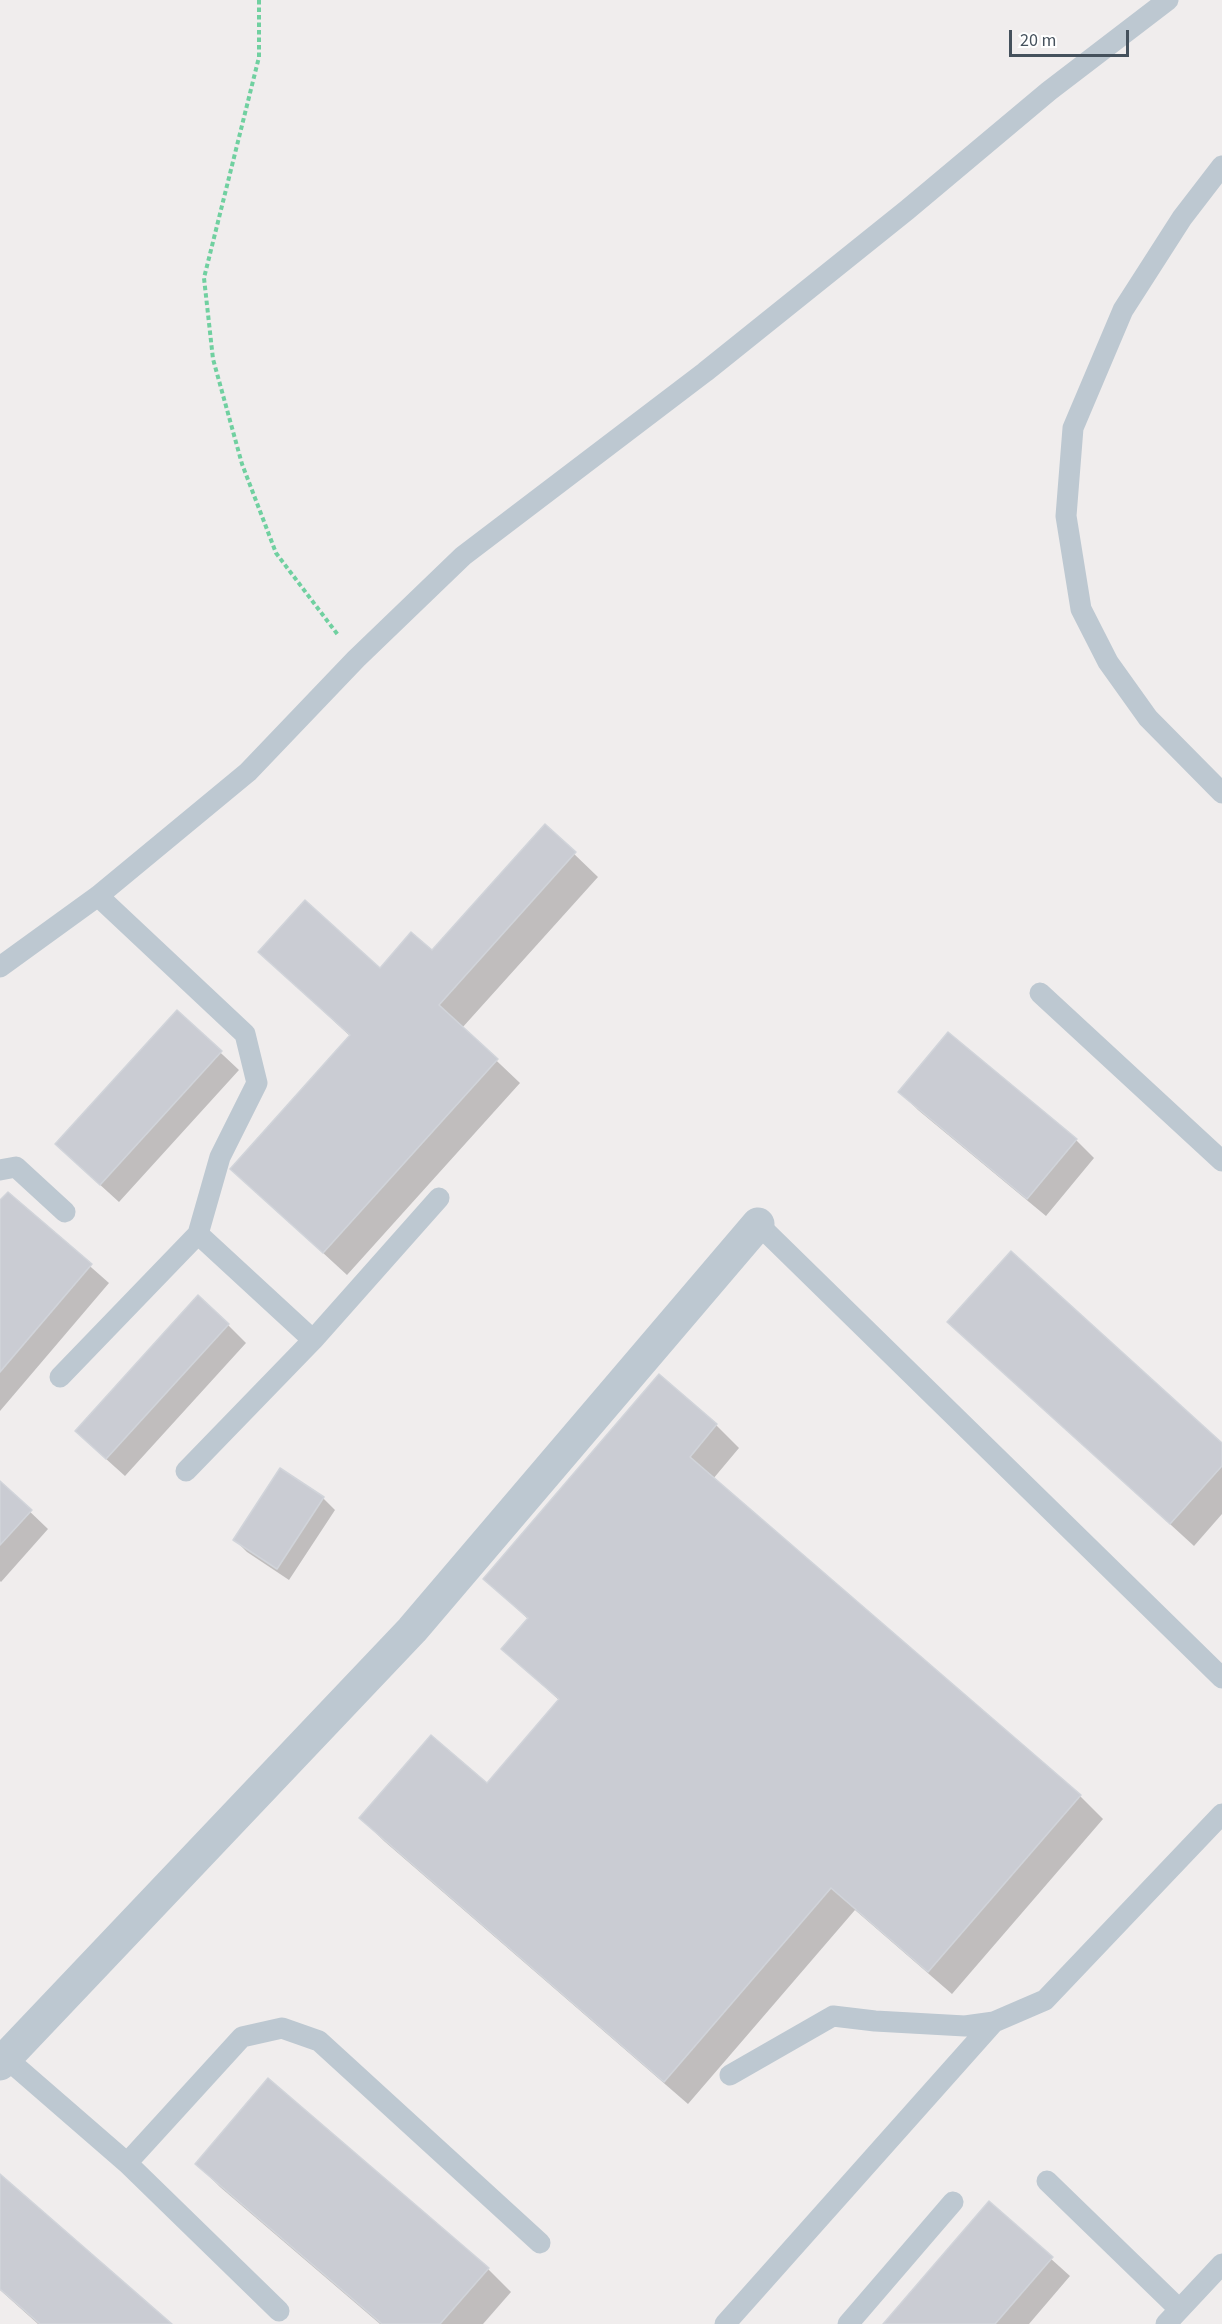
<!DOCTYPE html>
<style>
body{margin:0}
#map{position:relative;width:1222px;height:2324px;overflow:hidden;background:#f0eded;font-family:"Source Sans 3",sans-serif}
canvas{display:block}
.scale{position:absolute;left:1009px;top:30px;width:120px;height:27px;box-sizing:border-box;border:3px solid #45515c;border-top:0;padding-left:8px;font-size:18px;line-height:21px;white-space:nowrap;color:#45515c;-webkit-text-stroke:4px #fff;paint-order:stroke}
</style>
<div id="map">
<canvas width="1222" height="2324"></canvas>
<div class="scale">20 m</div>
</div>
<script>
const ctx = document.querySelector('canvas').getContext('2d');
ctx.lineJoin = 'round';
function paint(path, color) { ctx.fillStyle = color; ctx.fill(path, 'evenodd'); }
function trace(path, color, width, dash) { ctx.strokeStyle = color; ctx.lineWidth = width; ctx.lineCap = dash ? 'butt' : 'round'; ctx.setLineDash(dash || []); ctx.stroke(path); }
paint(new Path2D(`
 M545,826L598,877L462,1028L520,1083L347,1275L232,1169L351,1037L260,952L380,970L432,952Z
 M177,1012L239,1070L119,1202L75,1162Z
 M900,1092L1076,1140L1094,1158L1046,1216L918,1110Z
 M8,1194L109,1283L0,1411V1203Z
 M949,1322L1222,1445V1514L1194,1546Z
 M228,1325L246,1343L125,1476L95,1449Z
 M659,1376L716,1425L739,1448L713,1479L1080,1796L1103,1819L952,1994L855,1910L688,2104L384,1841L361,1818L487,1785L560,1701L503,1649L529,1620L485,1579Z
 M0,1483L48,1529L1,1582L0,1581Z
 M323,1498L335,1510L289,1580L247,1552L235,1540Z
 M197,2164L488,2269L511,2292L483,2324H380L220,2187Z
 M0,2176L170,2324H38L0,2290Z
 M989,2203L1070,2276L1029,2324H885Z`), '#0003');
const building = new Path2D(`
 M545,824L576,852L439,1005L498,1059L323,1253L230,1169L350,1035L258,952L305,900L380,968L411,932L432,950Z
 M177,1010L222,1051L100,1185L55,1144Z
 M948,1032L1077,1139L1027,1199L898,1092Z
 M8,1192L92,1264L0,1372V1200Z
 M1011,1251L1222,1443V1466L1170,1524L947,1322Z
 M198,1295L229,1324L106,1459L75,1431Z
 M659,1374L717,1424L690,1457L1081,1795L928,1972L831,1888L664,2082L359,1818L431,1735L487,1783L559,1699L501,1649L528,1618L483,1579Z
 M280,1468L324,1497L277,1569L233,1540Z
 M0,1481L32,1510L0,1545Z
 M268,2078L489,2268L440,2324H382L195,2164Z
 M0,2174L172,2324H40L0,2289Z
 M989,2201L1053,2257L995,2324H883Z`);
paint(building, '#caccd3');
trace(building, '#d1d4da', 1.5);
trace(new Path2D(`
 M259,0V57L204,278L213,359L242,464L276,553L338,635`), '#70d0a0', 4, [4.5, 3]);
trace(new Path2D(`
 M1222,166L1182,218L1123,310L1073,428L1066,516L1081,609L1108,662L1148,718L1222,793
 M98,896L245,1034L257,1083L220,1157L198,1234L313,1340
 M0,967L98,896L248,772L356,659L463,556L705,372L907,210L1049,91L1168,0
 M1040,993L1222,1161
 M0,1170L16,1167L65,1212
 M758,1224L1222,1678
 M60,1377L198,1234
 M186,1471L313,1340L439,1198
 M6,2058L127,2163L279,2311
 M730,2075L833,2016L875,2021L965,2026L994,2022L1045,2000L1222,1814
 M127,2163L242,2037L282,2028L319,2041L540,2243
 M1047,2181L1178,2308
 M725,2324L994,2022
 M848,2324L953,2202
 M1166,2324L1222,2264`), '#bdc8d1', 21);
trace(new Path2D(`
 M0,2064L412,1630L758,1224`), '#bdc8d1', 33);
</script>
